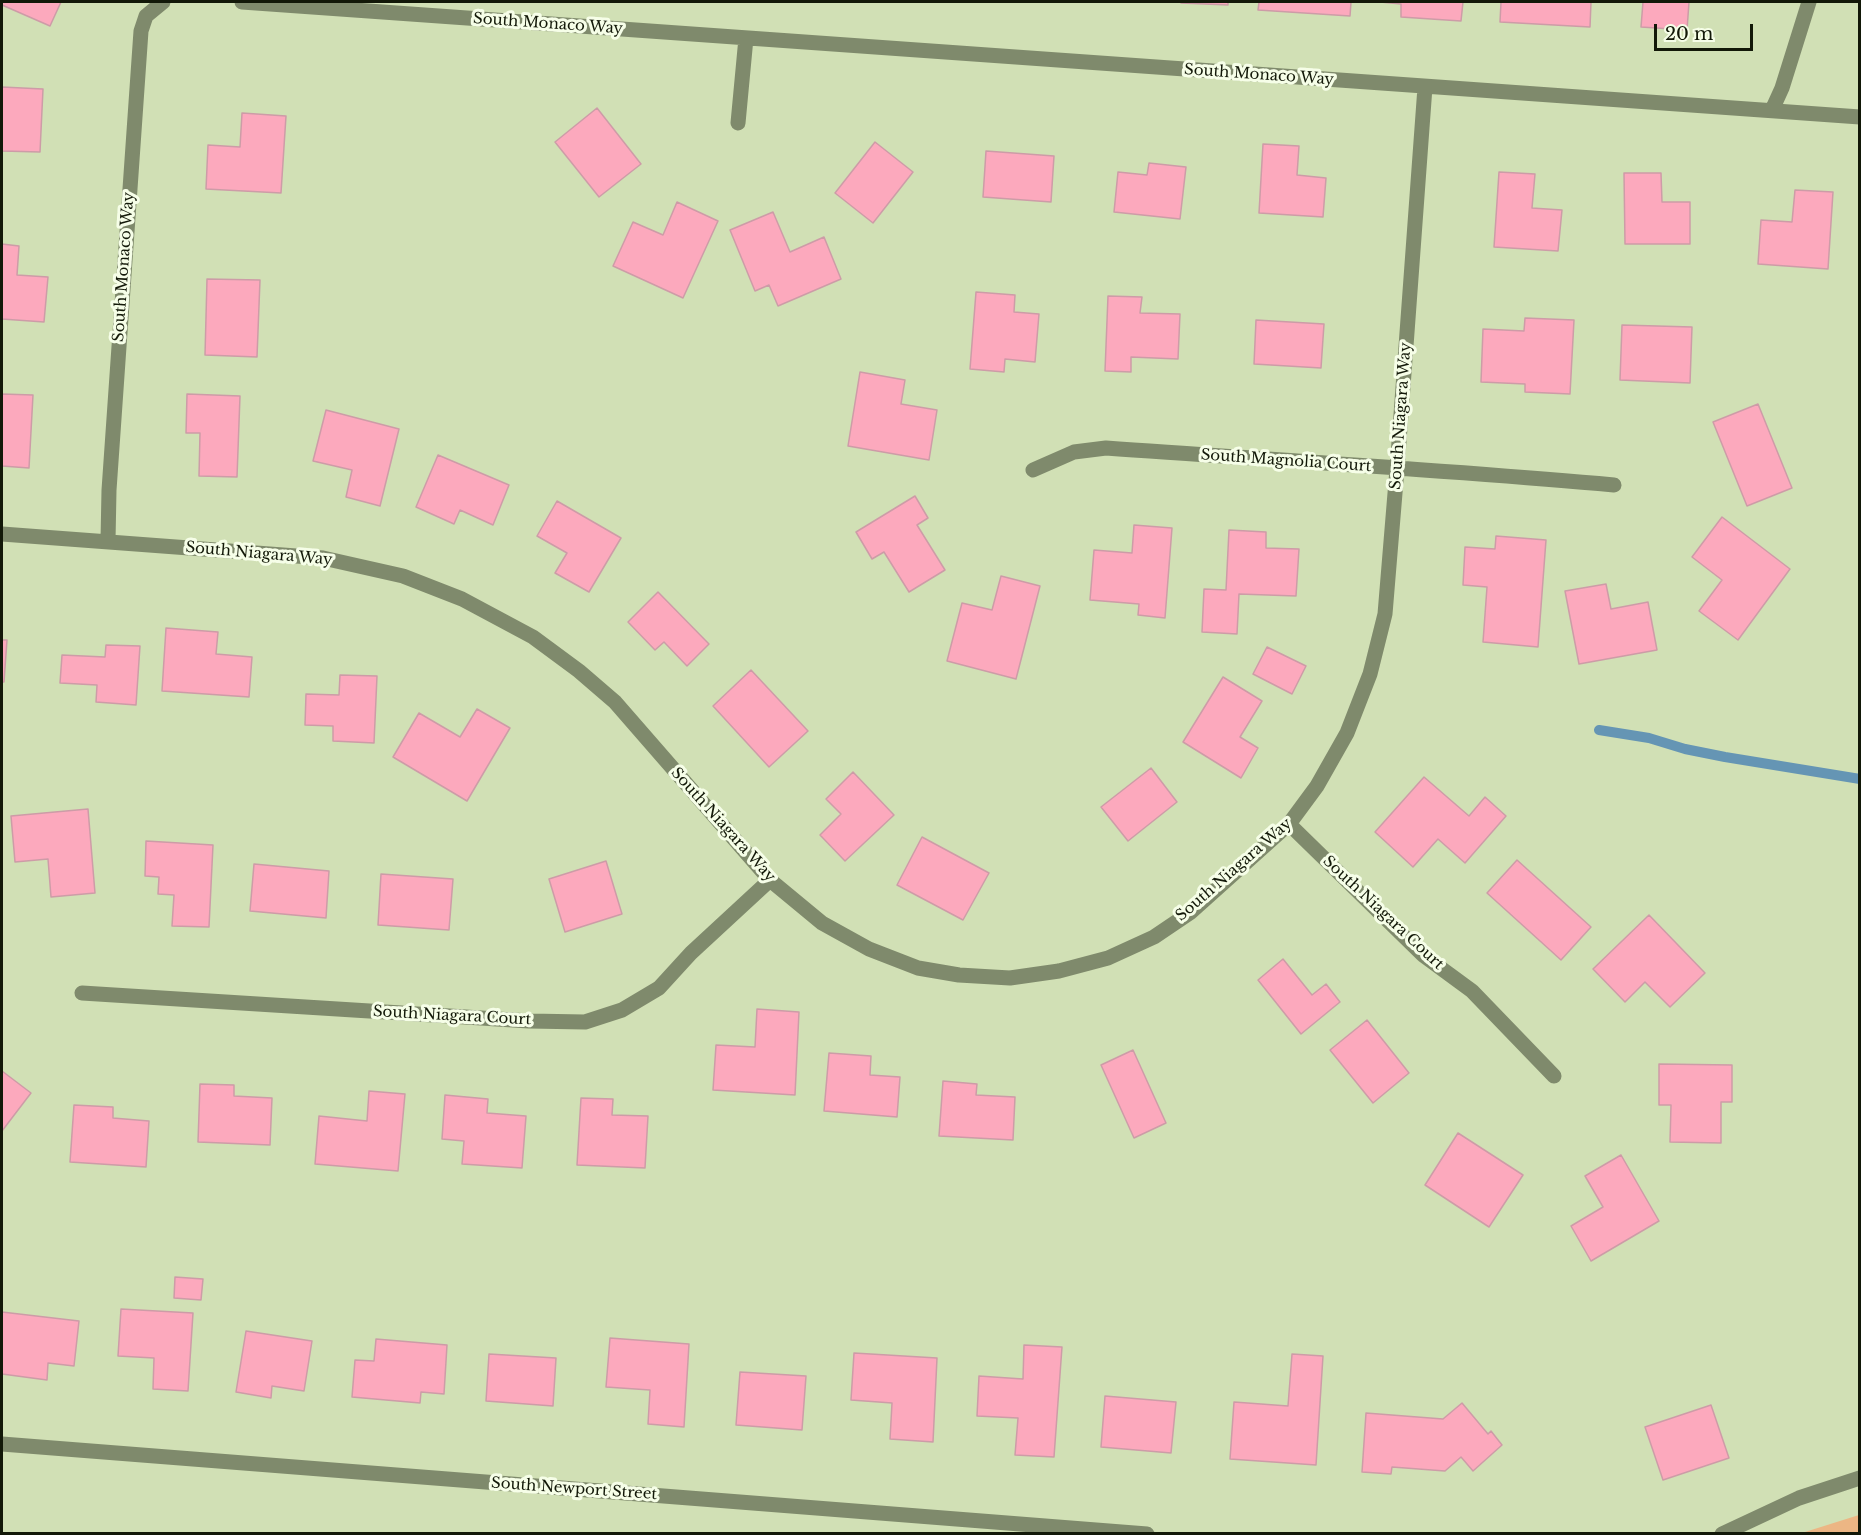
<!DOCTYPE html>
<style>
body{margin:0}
#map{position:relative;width:1861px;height:1535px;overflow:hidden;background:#d1e0b5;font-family:"Libre Baskerville",serif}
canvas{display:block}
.frame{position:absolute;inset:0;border:3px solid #121808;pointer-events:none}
.scale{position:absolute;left:1654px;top:24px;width:99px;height:27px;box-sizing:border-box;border:3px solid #121808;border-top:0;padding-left:8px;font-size:18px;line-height:21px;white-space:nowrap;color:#121808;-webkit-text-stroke:4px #f6fee8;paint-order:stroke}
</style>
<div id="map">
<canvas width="1861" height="1535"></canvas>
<div class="frame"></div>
<div class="scale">20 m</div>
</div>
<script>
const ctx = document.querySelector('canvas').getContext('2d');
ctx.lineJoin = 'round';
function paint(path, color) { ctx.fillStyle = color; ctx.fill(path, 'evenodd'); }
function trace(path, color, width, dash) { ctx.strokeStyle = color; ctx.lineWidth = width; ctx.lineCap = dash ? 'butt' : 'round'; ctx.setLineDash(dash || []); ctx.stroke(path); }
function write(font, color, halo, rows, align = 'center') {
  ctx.font = font + ' "Libre Baskerville",serif'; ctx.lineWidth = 6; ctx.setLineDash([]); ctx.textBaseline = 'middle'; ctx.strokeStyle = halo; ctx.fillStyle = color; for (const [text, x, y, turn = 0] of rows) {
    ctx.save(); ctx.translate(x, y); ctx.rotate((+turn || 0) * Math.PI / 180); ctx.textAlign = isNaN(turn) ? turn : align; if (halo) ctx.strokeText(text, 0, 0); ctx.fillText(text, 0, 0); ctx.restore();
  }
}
paint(new Path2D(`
 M1859,1515V1533H1802L1805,1532Z`), '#ecb684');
trace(new Path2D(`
 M1599,730L1649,738L1685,749L1725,757L1860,779`), '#6595b4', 10);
const building = new Path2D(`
 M2,2H61L50,26L2,5Z
 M1181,2H1228V5L1181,3Z
 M1259,2H1351L1350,16L1258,10Z
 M1380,2H1463L1461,21L1401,17V4Z
 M1501,2H1591L1590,27L1500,22Z
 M1643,2H1689L1687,30L1641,27Z
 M2,87L43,89L40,152L2,151Z
 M597,108L641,164L599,197L555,142Z
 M242,113L286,116L281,193L206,189L208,145L240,147Z
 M875,142L913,172L873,223L835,193Z
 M1263,144L1299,146L1297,175L1326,178L1323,217L1259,213Z
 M986,151L1054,156L1051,202L983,197Z
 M1149,163L1186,167L1180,219L1114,212L1118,172L1147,175Z
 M1499,172L1535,174L1532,208L1562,210L1558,251L1494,247Z
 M1624,173H1661L1662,202H1690V244H1625Z
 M1795,190L1833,192L1828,269L1758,264L1761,220L1792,222Z
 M677,202L718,221L683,298L613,266L633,222L663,235Z
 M773,212L790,252L824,237L841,279L778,306L769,285L755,291L730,230Z
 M2,244L19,246L17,275L48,277L44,322L2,319Z
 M207,279L260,280L257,357L205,355Z
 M976,292L1015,295L1014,312L1039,314L1035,362L1005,359L1004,372L970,369Z
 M1108,296L1142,297L1140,313L1180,314L1178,359L1131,357V372L1105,371Z
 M1525,318L1574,320L1570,394L1525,392V384L1481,382L1483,329L1524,331Z
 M1256,320L1324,324L1321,368L1254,364Z
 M1622,325L1692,327L1690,383L1620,380Z
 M860,372L905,380L901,404L937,410L929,460L848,446Z
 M2,394L33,395L29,468L2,466Z
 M187,394L240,396L237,477L199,476L200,433H186Z
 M1758,404L1792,488L1747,506L1713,422Z
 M326,410L399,429L380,506L346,497L352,470L313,461Z
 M438,455L509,485L493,525L460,510L454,524L416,507Z
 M915,496L928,518L917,525L945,570L909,592L884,552L872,559L856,532Z
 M557,501L621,538L589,592L555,573L567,553L537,536Z
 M1722,517L1790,569L1738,640L1699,611L1722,580L1692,557Z
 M1134,525L1172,528L1165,618L1138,615L1139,604L1090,600L1094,550L1132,553Z
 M1229,530L1266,532V548L1299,549L1296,596L1239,594L1237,634L1202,632L1204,589L1226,590Z
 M1496,536L1546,540L1538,647L1483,642L1487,587L1463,585L1465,547L1495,549Z
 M1001,576L1040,586L1016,679L947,661L962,603L992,610Z
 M1606,584L1611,609L1648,602L1657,650L1579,664L1565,591Z
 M658,592L709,644L687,666L664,642L655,650L628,622Z
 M166,628L218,632L216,654L252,657L249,697L162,691Z
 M2,640H7L4,682H2Z
 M106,645L140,646L136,705L96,702L97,685L60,683L62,655L105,657Z
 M1267,647L1306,666L1292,694L1253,674Z
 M751,670L808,731L769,767L713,706Z
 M340,675L377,676L374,743L333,741V726L305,725L306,694L339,695Z
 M1223,677L1262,701L1240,737L1258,748L1241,778L1183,742Z
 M477,709L510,728L467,801L393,757L419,713L460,737Z
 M1151,768L1177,802L1128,841L1101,807Z
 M853,772L894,815L845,861L820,835L841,814L826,799Z
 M1424,777L1469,816L1485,797L1506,816L1465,863L1438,839L1413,867L1375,832Z
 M88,809L95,893L51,897L48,859L15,862L11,816Z
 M922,837L989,873L963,920L897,885Z
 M146,841L213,845L209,927L172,926L174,895L158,894L159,877L145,876Z
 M1517,860L1591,927L1561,960L1487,893Z
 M606,861L622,914L565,932L549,879Z
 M254,864L329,871L326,918L250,911Z
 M381,874L453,879L449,930L378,925Z
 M1649,915L1705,973L1670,1007L1645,982L1625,1002L1593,969Z
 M1283,959L1312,995L1326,984L1340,1002L1301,1034L1258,980Z
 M757,1009L799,1012L795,1095L713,1090L716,1045L755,1047Z
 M1367,1020L1409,1073L1373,1103L1330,1050Z
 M1133,1050L1166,1123L1134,1138L1101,1065Z
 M829,1053L871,1056L870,1075L900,1077L897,1117L824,1111Z
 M1659,1064L1732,1065V1102H1721V1143L1670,1142L1671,1105H1659Z
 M2,1071L31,1093L2,1131Z
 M943,1081L977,1084L976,1095L1015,1097L1013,1140L939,1136Z
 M200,1084L234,1085V1096L272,1098L270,1145L198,1142Z
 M369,1091L405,1094L398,1171L315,1164L319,1116L367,1121Z
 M445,1095L488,1099L487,1113L526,1116L522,1168L462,1164L464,1141L442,1139Z
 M581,1098L613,1099L612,1115L648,1116L645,1168L577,1165Z
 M74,1105L113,1107V1118L149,1121L146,1167L70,1162Z
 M1458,1133L1523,1175L1489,1227L1425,1185Z
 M1621,1155L1659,1221L1591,1261L1571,1226L1603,1207L1585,1176Z
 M175,1277L203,1279L201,1300L174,1298Z
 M121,1309L193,1313L188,1391L153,1389L154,1358L118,1356Z
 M2,1312L79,1321L74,1366L48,1363L47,1380L2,1374Z
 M246,1331L312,1341L304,1391L272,1386L271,1398L236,1392Z
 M610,1338L689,1344L684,1427L648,1424L650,1390L606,1387Z
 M376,1339L447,1345L444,1394L421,1392L420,1403L352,1397L355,1360L374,1361Z
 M1024,1345L1062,1347L1054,1457L1015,1455L1018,1418L977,1416L979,1376L1023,1379Z
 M854,1353L937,1358L933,1442L890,1439L892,1403L851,1400Z
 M489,1354L556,1358L553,1406L486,1401Z
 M1292,1354L1323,1356L1316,1465L1230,1459L1234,1402L1288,1406Z
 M740,1372L806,1376L802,1430L736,1425Z
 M1105,1396L1176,1402L1171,1453L1101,1447Z
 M1462,1403L1488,1434L1491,1431L1502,1445L1473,1471L1461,1457L1445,1471L1392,1467L1391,1474L1362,1472L1366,1413L1443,1419Z
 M1711,1405L1729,1458L1663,1480L1645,1427Z`);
paint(building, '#fca9bd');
trace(building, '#cd9ca7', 1.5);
trace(new Path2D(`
 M242,2L1860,117
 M1772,110L1782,88L1809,2
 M738,123L746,38
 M1033,470L1074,452L1106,448C1275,460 1445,470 1614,485
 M2,534L323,558L403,576L462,599L533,637L579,671L615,702L770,880L822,923L869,949L918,968L959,975L1010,978L1059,971L1108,958L1154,937L1191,912L1289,824L1317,786L1347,733L1370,674L1385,614L1397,469L1425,87
 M108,541L109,490L141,31L146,16L163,2
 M1289,824L1423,955L1472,991L1554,1076
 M82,993L529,1021L585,1022L622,1010L659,988L691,953L770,880
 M2,1444L1147,1534
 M1722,1534L1799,1498L1860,1478`), '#7f8a6c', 15);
write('15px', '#121808', '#f6fee8', [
 ["South Monaco Way",548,24,4],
 ["South Monaco Way",1259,75,4],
 ["South Monaco Way",124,267,-86],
 ["South Niagara Way",1401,416,-86],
 ["South Magnolia Court",1286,461,4],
 ["South Niagara Way",259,554,5],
 ["South Niagara Way",723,825,48],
 ["South Niagara Way",1234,870,-41],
 ["South Niagara Court",1383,913,43],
 ["South Niagara Court",452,1016,3],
 ["South Newport Street",574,1489,4]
]);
</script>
